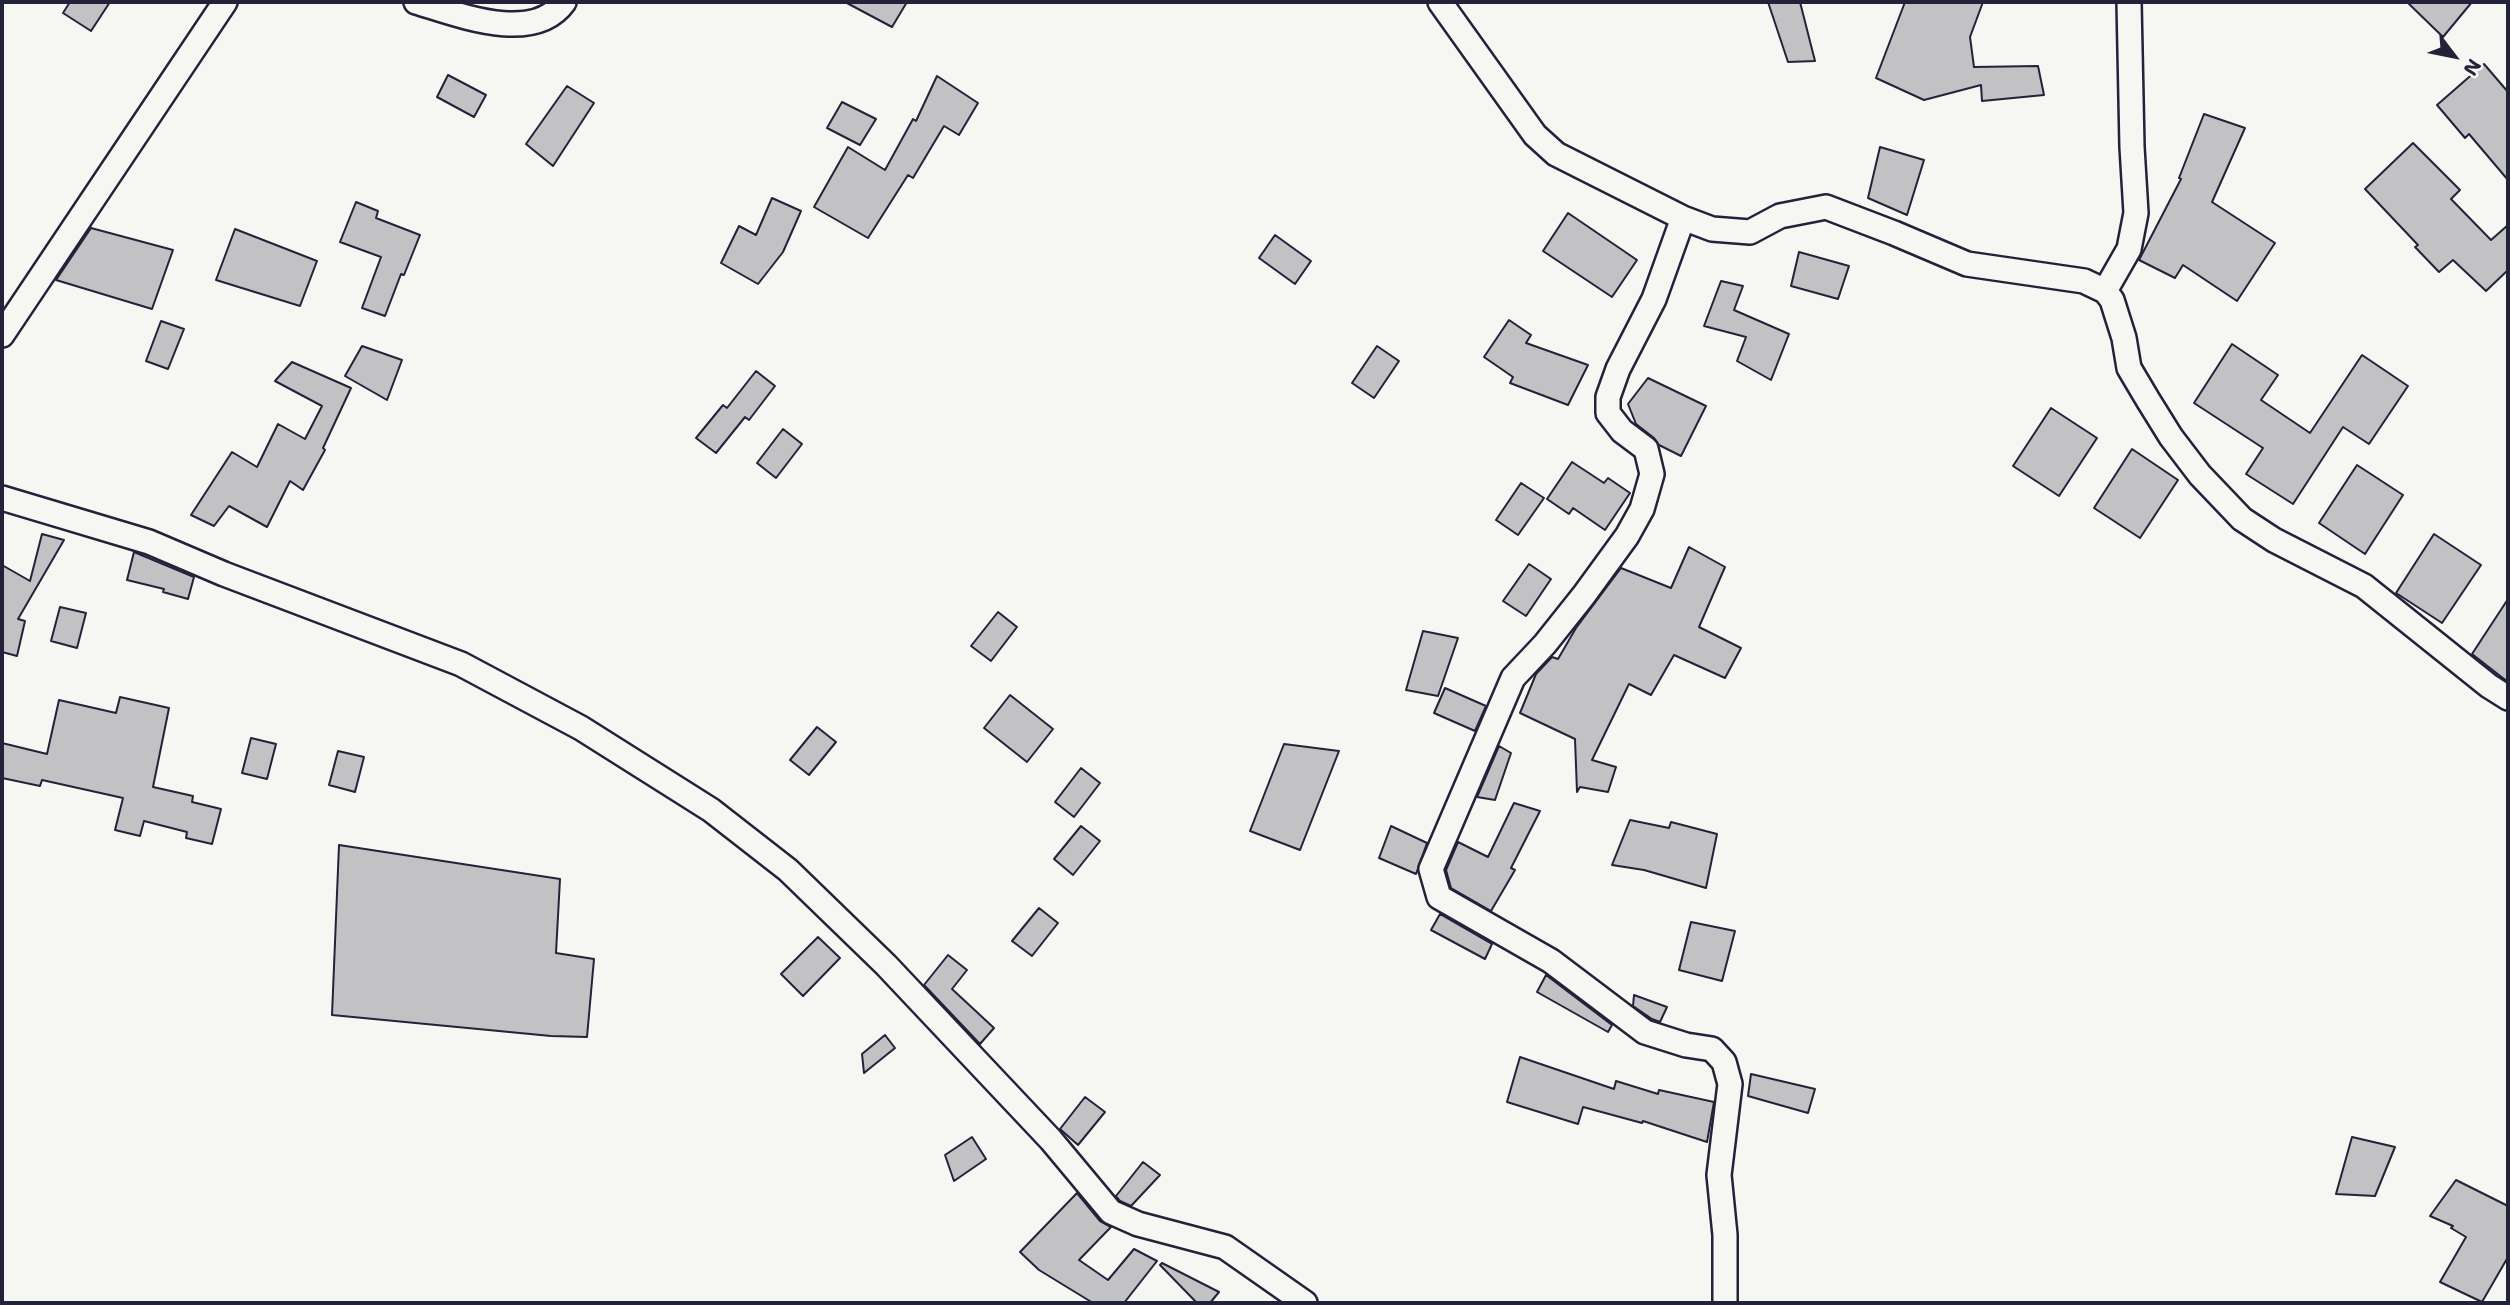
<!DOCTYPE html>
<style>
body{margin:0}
#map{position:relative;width:2510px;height:1305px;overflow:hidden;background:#f6f6f2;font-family:"Shantell Sans",sans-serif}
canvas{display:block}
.frame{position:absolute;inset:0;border:4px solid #22223b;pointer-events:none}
.north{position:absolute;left:2419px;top:21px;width:70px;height:70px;-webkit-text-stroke:5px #f6f6f2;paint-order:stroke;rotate:122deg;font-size:19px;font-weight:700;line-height:28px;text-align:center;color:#22223b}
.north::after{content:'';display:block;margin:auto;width:24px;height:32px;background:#22223b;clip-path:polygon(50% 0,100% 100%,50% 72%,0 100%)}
</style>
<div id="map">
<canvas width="2510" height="1305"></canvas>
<div class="frame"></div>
<div class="north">N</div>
</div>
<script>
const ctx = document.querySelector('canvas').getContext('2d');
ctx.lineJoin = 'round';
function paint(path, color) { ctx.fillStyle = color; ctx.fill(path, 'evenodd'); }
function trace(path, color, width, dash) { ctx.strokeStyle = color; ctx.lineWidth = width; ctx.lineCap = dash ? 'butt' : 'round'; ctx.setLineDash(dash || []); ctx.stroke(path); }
const building = new Path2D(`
 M70,2H110L91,31L63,13Z
 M845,2H907L892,27Z
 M1768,2H1800L1815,61L1788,62Z
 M1905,2H1983L1970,37L1974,67L2038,66L2044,95L1982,101L1981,85L1924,100L1876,78Z
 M2407,2H2472L2443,37Z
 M2484,64L2508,92V180L2469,134L2465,138L2437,105Z
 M448,75L486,95L474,117L437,97Z
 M937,76L978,103L959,135L944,126L913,178L908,175L868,238L814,207L848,147L885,170L913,119L916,121Z
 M567,86L594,103L553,166L526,144Z
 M842,102L876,119L860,145L827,128Z
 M2204,114L2245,128L2212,202L2275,243L2237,301L2183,265L2175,278L2139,260L2181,179L2179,178Z
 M2413,143L2460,190L2451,199L2491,240L2508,225V270L2486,291L2453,260L2439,272L2415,247L2418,245L2365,189Z
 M1880,147L1924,160L1907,215L1868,198Z
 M772,198L801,211L783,252L758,284L721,263L739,226L756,235Z
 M356,202L378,211L376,218L420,235L404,275L401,274L385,316L362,308L381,257L340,242Z
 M1568,213L1637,260L1612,297L1543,251Z
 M91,228L173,250L152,309L56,280Z
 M235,229L317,261L300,306L216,280Z
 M1275,235L1311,261L1295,284L1259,258Z
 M1799,252L1849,266L1838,299L1791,286Z
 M1721,281L1743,286L1734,310L1789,334L1771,380L1737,361L1746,337L1704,326Z
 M1509,320L1531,335L1526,343L1588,365L1568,405L1510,383L1513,377L1484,357Z
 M161,321L184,329L168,369L146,361Z
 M2232,344L2278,375L2261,400L2310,433L2362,355L2408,386L2369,444L2343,427L2293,504L2246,474L2263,448L2194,403Z
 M362,346L402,360L387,400L345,376Z
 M1377,346L1399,361L1374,398L1352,383Z
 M292,362L351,388L323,448L325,450L303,490L290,481L267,527L229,506L214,526L191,515L232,452L257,467L278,424L305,439L322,406L275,381Z
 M756,371L775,386L749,420L745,417L716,453L696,438L723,405L727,408Z
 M1648,378L1706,406L1681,456L1659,445L1654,438L1636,424L1628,404Z
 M2051,408L2097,438L2059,496L2013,466Z
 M783,429L802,444L776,478L757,463Z
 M2132,449L2178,480L2140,538L2094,508Z
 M1572,462L1604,483L1608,478L1630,493L1605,530L1573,508L1569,514L1547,499Z
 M2357,465L2403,495L2365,554L2319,523Z
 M1521,483L1544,498L1518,535L1496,520Z
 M42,534L64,540L18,619L25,621L17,656L2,652V565L30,581Z
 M2434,534L2481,565L2442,623L2396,593Z
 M1689,547L1725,567L1699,627L1741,648L1725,678L1674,655L1651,695L1629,684L1592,760L1616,767L1608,792L1580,787L1577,792L1575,739L1520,713L1536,674L1552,657L1558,659L1576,628L1621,568L1671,588Z
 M134,552L194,577L188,599L163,592L164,589L127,580Z
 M1529,564L1551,579L1526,616L1503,601Z
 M2508,599V682L2472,654Z
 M60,607L86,613L77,648L51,641Z
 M998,612L1017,627L991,661L971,646Z
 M1423,631L1458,638L1438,696L1406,690Z
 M1445,688L1486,706L1475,731L1434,713Z
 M1010,695L1053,729L1027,762L984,728Z
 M120,697L169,708L153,787L193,796L192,802L221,809L212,844L186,838L187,832L144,821L140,836L115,830L123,798L42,780L40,786L2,778V743L47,754L59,700L116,713Z
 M817,727L836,742L809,775L790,760Z
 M251,738L276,744L267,779L242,773Z
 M1284,744L1339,751L1300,850L1250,831Z
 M1499,746L1511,753L1495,800L1477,797Z
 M338,751L364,757L355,792L329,785Z
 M1081,768L1100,783L1074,817L1055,802Z
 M1514,803L1540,811L1511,868L1515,870L1491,911L1451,888L1446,870L1458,842L1488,857Z
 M1630,820L1669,828L1671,822L1717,834L1706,888L1644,870L1612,865Z
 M1081,826L1100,841L1073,875L1054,859Z
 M1391,826L1427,843L1416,874L1379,858Z
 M339,845L560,879L556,953L594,959L587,1037L551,1036L332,1015Z
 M1039,908L1058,923L1032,956L1012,941Z
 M1440,914L1492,944L1485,959L1431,930Z
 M1691,922L1735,931L1722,981L1679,970Z
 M818,937L840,958L803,996L781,974Z
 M948,955L967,970L952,989L994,1028L980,1044L924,985Z
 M1546,975L1612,1025L1608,1032L1537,992Z
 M1634,995L1667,1007L1660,1022L1652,1019L1633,1006Z
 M885,1035L895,1048L864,1073L862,1054Z
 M1520,1057L1614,1089L1616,1081L1658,1094L1659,1090L1714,1102L1707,1142L1643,1121L1642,1123L1583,1107L1578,1124L1507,1102Z
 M1751,1074L1815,1089L1808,1113L1748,1096Z
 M1085,1097L1105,1112L1078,1145L1060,1129Z
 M972,1137L986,1159L954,1181L945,1155Z
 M2352,1137L2395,1147L2375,1196L2336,1194Z
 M1143,1162L1160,1175L1131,1206L1120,1201L1116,1196Z
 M2456,1180L2508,1206V1257L2482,1302L2440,1282L2466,1237L2451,1228L2453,1226L2430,1216Z
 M1077,1193L1100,1221L1111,1227L1079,1260L1108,1280L1134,1249L1157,1261L1124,1303H1093L1039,1270L1020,1252Z
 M1162,1263L1219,1292L1210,1303H1197L1160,1265Z`);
paint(building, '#c2c2c4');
trace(building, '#22223b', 2);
const minor = new Path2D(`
 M416,2C457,14 533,45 564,2
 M1440,2L1535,135L1556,154L1683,218L1712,229L1750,232L1780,216L1826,207L1894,233L1967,264L2084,281L2105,291L2112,300L2124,338L2129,368L2148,400L2171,437L2200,475L2242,519L2274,540L2364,586L2489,686L2508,698
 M1683,218L1654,299L1618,369L1608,397V413L1622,431L1646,449L1652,474L1642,509L1627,536L1584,595L1545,644L1513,678L1431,869L1439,897L1551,961L1645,1032L1686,1045L1712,1049L1724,1062L1730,1084L1719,1175L1725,1235V1303
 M2105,291L2129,249L2136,213L2132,147L2129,2
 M2,335L225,2
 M2,498L149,542L224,574L461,664L581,728L711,810L788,870L886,965L1051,1140L1111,1212L1138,1224L1225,1247L1305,1303`);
trace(minor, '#22223b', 28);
trace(minor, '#f6f6f2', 23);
</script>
